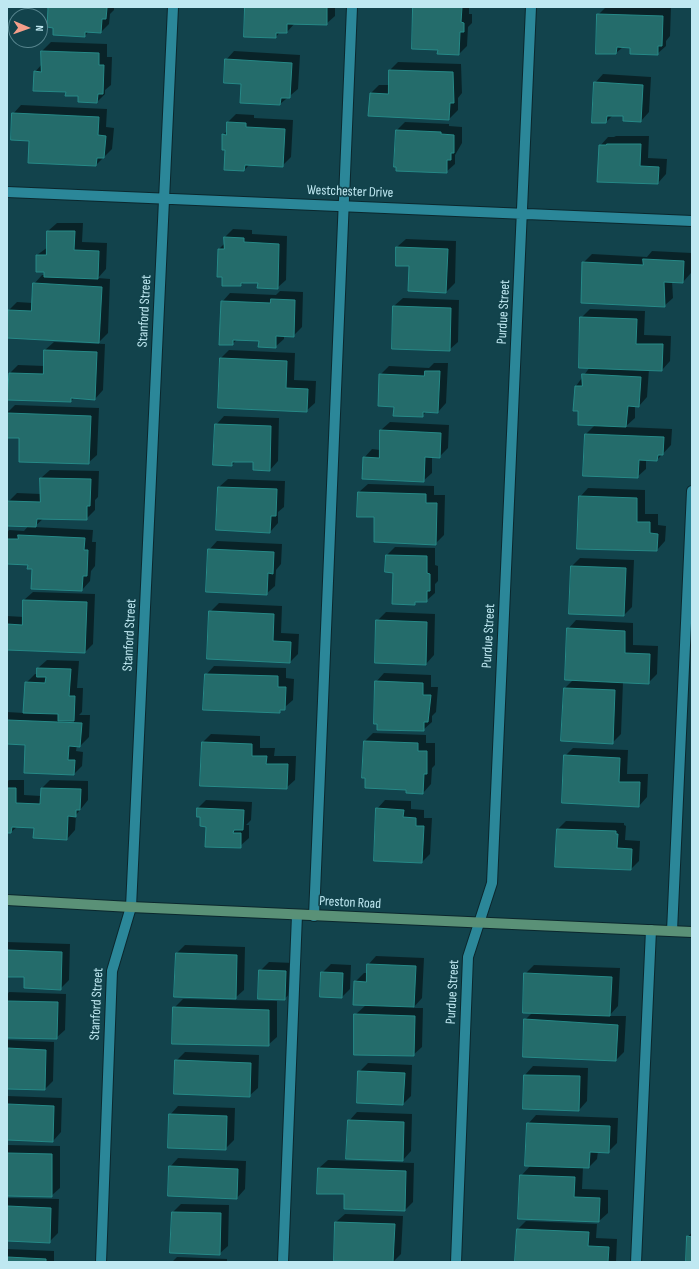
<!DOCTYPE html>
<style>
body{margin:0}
#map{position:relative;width:699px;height:1269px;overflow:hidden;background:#12434c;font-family:"Sofia Sans Condensed",sans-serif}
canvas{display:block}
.frame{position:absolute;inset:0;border:8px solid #bfe8f1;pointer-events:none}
.north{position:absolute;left:8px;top:8px;width:40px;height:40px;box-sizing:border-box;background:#12434c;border:1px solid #57858e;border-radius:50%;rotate:92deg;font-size:11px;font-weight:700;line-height:16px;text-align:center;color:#bfe8f1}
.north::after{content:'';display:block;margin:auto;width:14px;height:18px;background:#f49e8a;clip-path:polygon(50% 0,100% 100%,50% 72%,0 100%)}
</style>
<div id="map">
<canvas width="699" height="1269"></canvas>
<div class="frame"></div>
<div class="north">N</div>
</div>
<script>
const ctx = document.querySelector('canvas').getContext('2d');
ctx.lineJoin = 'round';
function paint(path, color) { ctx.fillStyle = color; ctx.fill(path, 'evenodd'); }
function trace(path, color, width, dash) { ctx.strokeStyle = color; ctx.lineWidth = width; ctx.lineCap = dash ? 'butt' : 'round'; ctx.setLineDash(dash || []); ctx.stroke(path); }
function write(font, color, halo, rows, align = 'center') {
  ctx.font = font + ' "Sofia Sans Condensed",sans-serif'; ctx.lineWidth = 3.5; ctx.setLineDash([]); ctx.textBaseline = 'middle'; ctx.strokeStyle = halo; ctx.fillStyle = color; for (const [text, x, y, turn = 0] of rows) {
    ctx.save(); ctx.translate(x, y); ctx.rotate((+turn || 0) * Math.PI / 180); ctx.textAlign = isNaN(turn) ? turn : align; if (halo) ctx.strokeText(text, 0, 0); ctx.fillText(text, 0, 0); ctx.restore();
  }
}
paint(new Path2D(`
 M49,7H114V10L110,14L109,24L101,32L89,31L85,36Z
 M246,7H335V16L326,24L295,23L287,32H280L276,37Z
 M414,7H469V14H472V23L468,27L467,46L459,54L439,49Z
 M606,7L671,8L670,36L666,41V46L657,54L631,47H623L616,53L598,15Z
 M51,42L107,44V57H112L111,85L105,90V94L97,102L67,91L35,72L42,64V51Z
 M234,51L300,55L298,89L280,104L242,83L226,60Z
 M398,62L461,64L462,93L458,98V110L449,119L369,115L371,93L379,85H389L390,70Z
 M603,74L651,77L649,112L641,121L624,115H613L606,122L595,83Z
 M21,105L107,109L106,127L114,128L112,149L96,165L31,140L13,114Z
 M236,114L254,115V118L293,120L291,157L282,166L250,164L244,170L226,149L223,135L227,131L228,122Z
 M405,122L449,124V126L462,127V143L455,155V164L446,172L397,130Z
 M616,136H649L648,158L667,159L666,174L658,183L600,146L608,137H614Z
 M57,223H83L82,242L107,243L106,269L98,278L110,279L108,333L99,342L7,337L9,310L17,302L33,303L34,284L42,275H45V271L37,255L48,247V231Z
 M233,229L252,230V234L287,236L286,280L277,288L259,282H245L241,285L223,276L219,249L225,243V237Z
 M406,239L456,241L455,283L446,292L409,290L410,265H397V247Z
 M652,251L692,253L691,273L683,282L672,281L673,298L664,306L583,263L592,254L647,257Z
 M280,291L303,292L302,327L293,336L284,335V339L275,347L260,340L238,339L232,344L222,302L230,293L276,295Z
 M403,298L459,300L458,342L449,350L394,306Z
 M590,309L645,311L644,335L671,336L670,361L662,370L649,369L647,397L639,406H635V418L625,427L672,429L671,445L657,460L646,459V469L637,477L586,434L595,425L579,410L576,386L590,367L581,318Z
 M54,342L105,344L103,390L95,399L74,398L71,401L10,373L18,365L45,366V350Z
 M229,350L295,353L294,380L316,381L315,403L306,411L221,358Z
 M434,363H448L446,403L438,412L427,411L422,416L380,375L389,366L429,368Z
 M15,405L99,408L97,455L88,463L20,437H7V413Z
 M224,416L279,418L278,461L270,470L254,462L236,461L232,465L216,425Z
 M390,422L449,425L448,448L439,457H432V473L423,481L364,458L372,449L380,450L381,430Z
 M50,470L99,471L98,497L95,500V510L86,519L44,518L34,527L93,530L92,542H96L95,566L91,571L90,581L82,590L33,568L29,564L7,563V533L9,530L24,531L29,525L8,502L17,493L41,494V478Z
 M228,479L285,481L284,507L278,512V523L270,532L219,487Z
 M368,484L434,486V495H445L444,535L435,544L375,516L359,492Z
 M588,488L645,490V514H658V525L666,526L665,541L657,550L580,497Z
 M217,541L282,544L281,564L276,570L275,586L266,594L209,550Z
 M395,547L435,548V565L438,566V581L435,584V593L426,601H417L414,604L394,572L387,555Z
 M580,558L634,560L632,607L624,615L572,566Z
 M33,592L95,594L93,644L85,652L7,649V616L24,617V600Z
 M219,603L282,606L281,633L299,634L298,654L290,662L210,612Z
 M386,612L435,614L434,655L426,664L377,621Z
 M576,620L633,623V645L658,646L657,674L648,683L623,682L621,734L612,743L562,740L565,688L573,680L568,629Z
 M47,660L79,661L77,688H83L82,712L79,715H90L89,737L80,746L77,745L76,751L83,752L82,766L74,774L26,744L7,743V712L24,713L26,683L35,674H38V668Z
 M214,666L286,668V678L294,679L293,700L279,712L206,675Z
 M384,673L431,675V687H438L436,712L432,716V722L423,730L376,682Z
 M373,733L426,735V743H435V765L432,768L431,784L423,793L407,789L365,741Z
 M211,734L260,736V748H275L274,756H296L295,780L286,788L203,742Z
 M573,748L628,750L627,774H648L647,797L639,806L565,756Z
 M9,780H24V795L41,796L42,788L50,780L88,781V800L76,815L75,830L67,839L35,827H17L11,832H7V782Z
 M206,800L252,802L251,820L246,825H249V838L240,846L207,826L198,808Z
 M385,800L411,801V809L424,810V818H432L430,854L422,862L377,809Z
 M566,821L624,823V825L626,826L625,840L640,841L639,861L631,869L556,866L558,829Z
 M7,942L70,944L69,980L60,989L25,976H7Z
 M185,945L245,947L244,990L235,998L177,953Z
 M376,956L424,958L422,998L413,1008H423L422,1047L413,1055L355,1015L366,1005L355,982L364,973H367L368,965Z
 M269,962L294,963L293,991L284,999L260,971Z
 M331,964L351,965L350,989L342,997L322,973Z
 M534,965L620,968L618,1006L609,1016H626L624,1052L616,1060L524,1056L525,1020L533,1012L525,974Z
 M9,992L66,994L65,1030L56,1038L7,1037V995Z
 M183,999L277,1001V1037L268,1045L174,1008Z
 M7,1040L54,1042L53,1081L45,1089L7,1088Z
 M185,1052L259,1055L258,1088L249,1096L176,1061Z
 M368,1063L412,1065L411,1096L403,1104L359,1072Z
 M533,1066L588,1068L587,1101L579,1110L524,1108L525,1075Z
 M7,1096L62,1098L61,1132L53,1141L7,1139Z
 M178,1106L235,1108L234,1140L225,1149L170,1115Z
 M357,1112L412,1114L411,1151L403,1160L349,1121Z
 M536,1115L618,1118L617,1143L608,1152L598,1151L597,1159L589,1167H583L582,1189L608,1190V1213L599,1221L519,1218L521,1176L531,1165L528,1124Z
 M7,1145L60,1146V1188L51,1196L7,1195Z
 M178,1158L246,1161L245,1189L237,1198L170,1167Z
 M328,1160L414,1163L413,1202L405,1210L345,1194L319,1168Z
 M7,1198L59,1199L58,1233L49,1242L7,1240Z
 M181,1204L229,1205L228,1246L219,1254L173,1212Z
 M345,1214L403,1216L401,1254L393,1262L335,1260L336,1222Z
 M526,1221L597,1224L596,1238L617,1239L616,1262H516L518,1229Z
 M692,1232V1262H687L688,1237Z
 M7,1249L54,1251V1262H7Z
 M177,1257L227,1259V1262H172Z`), '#0007');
const building = new Path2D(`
 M105,7L107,8L106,19H102L101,33L85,32V37L53,35V28L47,27L48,8L45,7Z
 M245,7H327V25L287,24V33H276V38L244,37Z
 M413,7H462L461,22L464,23V32H460L459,55L437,54L438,50L412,49Z
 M597,14L663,16L662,46H658V55L630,54V48L617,47L616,54H596Z
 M41,51L99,53V65H104L103,94H98L97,103L78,102V96H65L66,92L33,91L34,71L41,72Z
 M225,59L292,63L290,98H281L280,105L240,103L241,84L224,83Z
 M389,70L453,72L454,103H450L449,120L368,116L370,93L388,94Z
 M594,82L643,85L641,122L623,121V116H607L606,123H592Z
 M12,113L99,117L98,135L106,136L104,158H97L96,166L28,163L29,141L11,140Z
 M227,122L246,123V127L285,129L283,167L245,165L244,171L224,170L225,150H222V134L226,135Z
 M396,130L441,132V134L454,135V153H451V160H447V173L396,171V167H394Z
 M607,144H641L640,166L659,167L658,184L597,182L599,145H606Z
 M47,231H75L74,250L99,251L98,279L44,277V272H36V255H46Z
 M224,237L244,238V242L279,244L278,289L257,288L258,283H241V286H222V277H217L218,249H224Z
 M396,247L448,249L446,293L408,291L409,266H396Z
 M643,259L684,261L683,283L664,282L665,307L581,303L582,262L643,265Z
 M33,283L102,287L99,343L7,338L8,310L31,311Z
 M271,299L295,300L294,337L276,336V348L258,347L259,341L233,340V345H219L221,301L270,303Z
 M393,306L451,308L450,351L392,349Z
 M580,317L637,319L636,344H663L662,371L579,368Z
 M44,350L97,352L95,400L71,398V402L7,400L9,373L43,374Z
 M220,358L287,361L286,388L308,389L307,412L218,408Z
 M425,371H440L438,413L423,412V417L393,416L394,407L378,406L379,374L424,376Z
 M582,374L641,377L639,407L628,406L626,427L578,425V411H573L575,386H582Z
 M7,413L91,416L89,464L19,462V438H7Z
 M215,424L271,426L270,471L253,470V462H232V466L213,465Z
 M380,430L441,433L440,458L425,457L424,482L362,479L363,457L379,458Z
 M585,434L664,437L663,455H658L657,461L639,460L638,478L583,476Z
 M40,478L91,479L90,506H87V520L37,519L36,527L7,526V501L40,502Z
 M218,487L277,489L276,516H271L270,533L216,530Z
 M358,492L426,494V503H437L436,545L374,542V517H357Z
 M579,496L637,498V522H650V533L658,534L657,551L577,549Z
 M18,535L85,538L84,550H88L87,576H83L82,591L31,589L32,569H27L28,565L7,564V539H18Z
 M208,549L274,552L273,574L268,573L267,595L206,592Z
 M386,555L427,556V573L430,574V591H427V602H415V605L392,604L393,573L385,572Z
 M571,566L626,568L624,616L569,614Z
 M23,600L87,602L85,653L7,650V624L22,625Z
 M209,611L274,614L273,641L291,642L290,663L207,659Z
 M376,620L427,622L426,665L375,663Z
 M567,628L625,631V653L650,654L649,684L565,680Z
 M37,668L71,669L69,696H75L74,721H58V714L23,713L25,682L45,683L46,677H37Z
 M205,674L278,676V687H286L285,710H280V713L203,710Z
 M375,681L423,683V695H431L428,722H424V731L377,730V724H374Z
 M564,688L615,690L613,744L561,741Z
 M7,720L82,723L80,747L69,746L68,760H75L74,775L24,773L25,745L7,744Z
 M364,741L418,743V751H427V774H424L423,794L406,793V790L365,788V778H362Z
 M202,742L252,744V756H267L266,764H288L287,789L200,786Z
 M564,755L620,758L619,782H640L639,807L562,803Z
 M7,788H16V803L40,804L41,788L81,789L80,810H76V817L68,816L67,840L33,838L34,828L12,827L11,833H7Z
 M197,808L244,810L243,830H234L233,833H241V848L205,847L206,827L200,826V817H197Z
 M376,808L404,810L403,817L416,818V826H424L422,863L374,861Z
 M557,829L616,831V834H618L617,848L632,849L631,870L555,867Z
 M7,950L62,952L61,990L24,988V977H7Z
 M176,953L237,955L236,999L174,997Z
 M367,964L416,966L414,1007L353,1005L354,981L366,982Z
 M259,970L286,971L285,1000L258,999Z
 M321,972L343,973L342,998L320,997Z
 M524,973L612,977L610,1016L523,1013Z
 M7,1001L58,1002L57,1039L7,1038Z
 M173,1007L269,1010V1046L172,1044Z
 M354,1014L415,1016L414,1056L354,1055Z
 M524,1019L618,1025L616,1061L523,1057Z
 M7,1048L46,1050L45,1090L7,1089Z
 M175,1060L251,1063L250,1097L174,1094Z
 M358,1071L405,1073L403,1105L357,1103Z
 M524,1075L580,1076L579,1111L523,1109Z
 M7,1104L54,1106L53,1142L7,1140Z
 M169,1114L227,1116L226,1150L168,1148Z
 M348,1120L404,1122L403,1161L346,1159Z
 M527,1123L610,1126L609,1153L590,1152L589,1168L525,1166Z
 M7,1153L52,1154V1197L7,1196Z
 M169,1166L238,1169L237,1199L168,1196Z
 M318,1168L406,1171L405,1211L344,1209V1194H317Z
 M520,1175L575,1177L574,1197L600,1198L599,1222L518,1219Z
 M7,1206L51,1208L50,1243L7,1241Z
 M172,1212L221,1213L220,1255L170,1253Z
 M335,1222L395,1224L393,1262L334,1261Z
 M517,1229L589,1232L588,1246L609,1247L608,1262H515Z
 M687,1236L692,1237V1262H686Z
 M7,1257L46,1259V1262H7Z`);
paint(building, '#246c6b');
trace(building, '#268987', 1);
const lane = new Path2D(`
 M314,916L352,7
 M672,931L692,491
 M283,1262L297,915
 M636,1262L651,930`);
const street = new Path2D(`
 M7,192L692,221
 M101,1262L112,971L131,907L173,7
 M456,1262L468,957L492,883L531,7`);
const secondary = new Path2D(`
 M7,900L131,907L692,932`);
trace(lane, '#0b272d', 12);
trace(street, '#0b272d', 12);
trace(secondary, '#0b272d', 12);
trace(lane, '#2b8799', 10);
trace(street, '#2b8799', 10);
trace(secondary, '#5a9177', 10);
write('14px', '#bfe8f1', '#12434c', [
 ["Westchester Drive",350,192,2],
 ["Stanford Street",145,311,-87],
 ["Purdue Street",504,312,-87],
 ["Stanford Street",130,635,-87],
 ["Purdue Street",489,636,-87],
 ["Preston Road",350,903,3],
 ["Purdue Street",453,992,-87],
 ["Stanford Street",97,1004,-87]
]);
</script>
